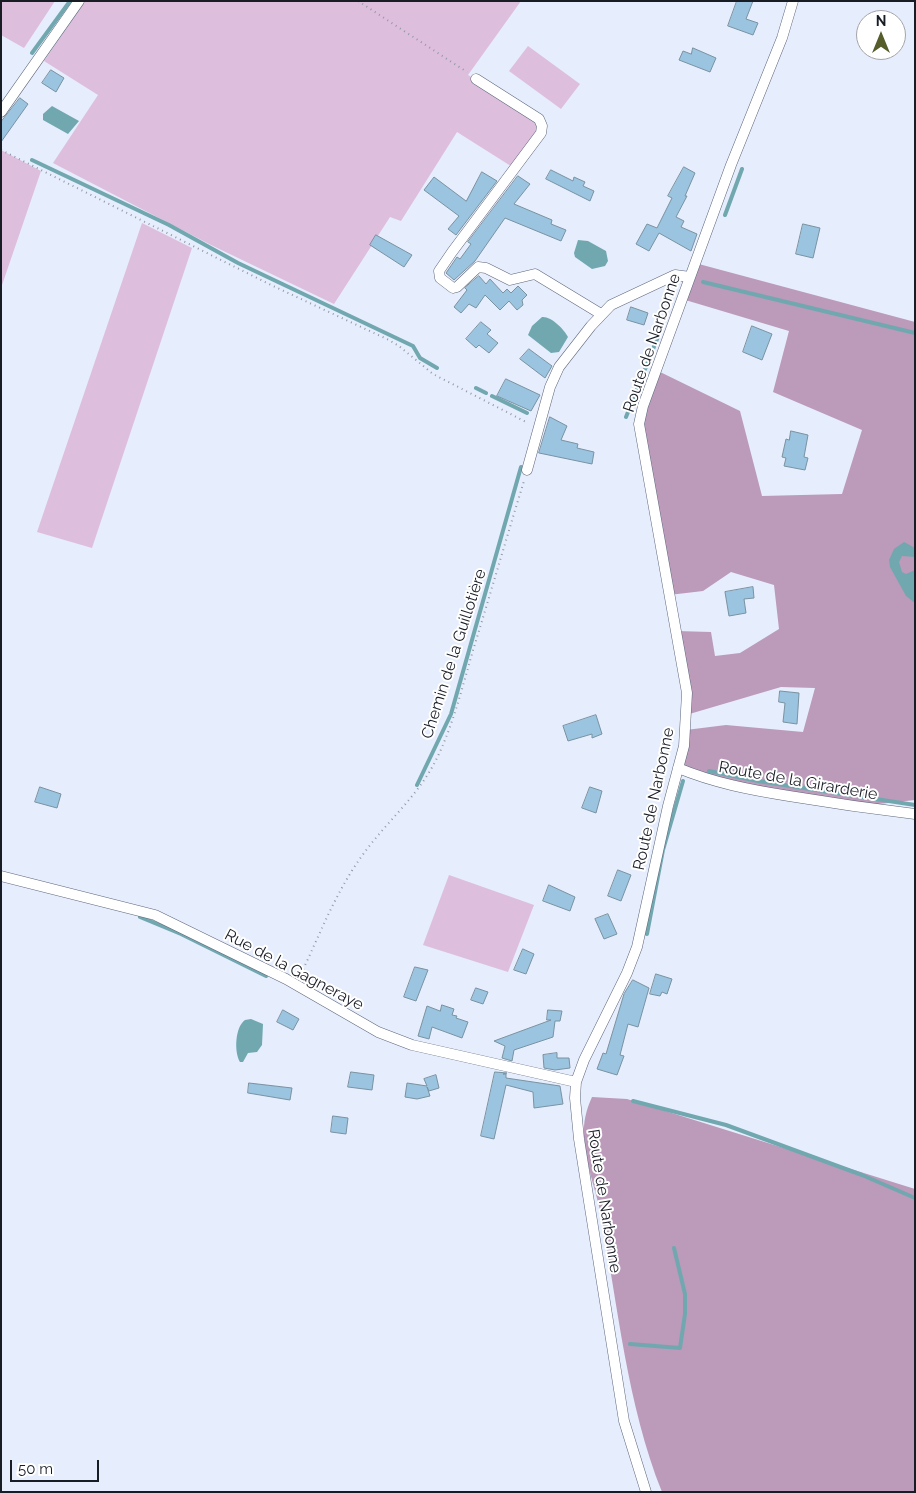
<!DOCTYPE html>
<meta charset="utf-8">
<style>
body{margin:0}
#map{position:relative;width:916px;height:1493px;overflow:hidden;background:#e6edfc;font-family:Raleway,sans-serif}
canvas{display:block}
.frame{position:absolute;inset:0;border:2px solid #181c25;pointer-events:none}
.north{position:absolute;left:856px;top:10px;width:50px;height:50px;box-sizing:border-box;background:#fff;border:1px solid #a3a4a8;border-radius:50%;rotate:0deg;font-size:14px;font-weight:700;line-height:20px;text-align:center;color:#181c25}
.north::after{content:'';display:block;margin:auto;width:18px;height:22px;background:#565d2b;clip-path:polygon(50% 0,100% 100%,50% 72%,0 100%)}
.scale{position:absolute;left:10px;top:1460px;width:89px;height:22px;box-sizing:border-box;border:2px solid #181c25;border-top:0;padding-left:6px;font-size:15px;line-height:18px;white-space:nowrap;color:#181c25;-webkit-text-stroke:4px #fff;paint-order:stroke}
</style>
<div id="map">
<canvas width="916" height="1493"></canvas>
<div class="frame"></div>
<div class="north">N</div>
<div class="scale">50 m</div>
</div>
<script>
const ctx = document.querySelector('canvas').getContext('2d');
ctx.lineJoin = 'round';
function paint(path, color) { ctx.fillStyle = color; ctx.fill(path, 'evenodd'); }
function trace(path, color, width, dash) { ctx.strokeStyle = color; ctx.lineWidth = width; ctx.lineCap = dash ? 'butt' : 'round'; ctx.setLineDash(dash || []); ctx.stroke(path); }
function write(font, color, halo, rows, align = 'center') {
  ctx.font = font + ' Raleway,sans-serif'; ctx.lineWidth = 4; ctx.setLineDash([]); ctx.textBaseline = 'middle'; ctx.strokeStyle = halo; ctx.fillStyle = color; for (const [text, x, y, turn = 0] of rows) {
    ctx.save(); ctx.translate(x, y); ctx.rotate((+turn || 0) * Math.PI / 180); ctx.textAlign = isNaN(turn) ? turn : align; if (halo) ctx.strokeText(text, 0, 0); ctx.fillText(text, 0, 0); ctx.restore();
  }
}
paint(new Path2D(`
 M1,1H55L24,48L1,35Z
 M85,1H521L468,75L539,119L542,126L514,168L457,132L401,221L390,217L334,304L211,245L53,163L98,95L44,61Z
 M528,46L580,84L561,109L509,71Z
 M1,150L41,171L1,288Z
 M142,223L192,248L92,548L37,532Z
 M449,875L534,905L508,972L423,945Z`), '#debedd');
paint(new Path2D(`
 M695,263L915,322V800L851,807L738,787L678,768L686,730L726,725L803,732L815,688L781,687L686,715L676,631L711,632L715,656L740,653L779,629L774,585L731,572L703,591L669,595L640,438L656,370L740,411L762,496L842,494L862,430L773,392L789,331L682,299Z
 M592,1097L627,1099L915,1189V1492H662C627,1404 618,1307 601,1215C596,1190 585,1163 584,1137C583,1123 586,1110 592,1097Z`), '#bb9aba');
paint(new Path2D(`
 M52,106L79,121L68,134L43,120V114Z
 M578,240L588,241L606,251L608,261L605,266L592,269L575,257L574,253Z
 M542,317C551,316 564,329 568,337L559,352L551,353L528,335L532,326Z
 M904,542L915,548V557L902,556L899,562L902,572L906,574L915,570V603L906,596L890,567L889,560L894,549Z
 M251,1019L263,1024L262,1045L257,1052L248,1053L243,1062H240C234,1052 235,1027 245,1020Z`), '#71a8b0');
trace(new Path2D(`
 M32,53L70,1
 M32,160L169,225L238,263L413,346L420,358L437,368
 M725,215L742,169
 M703,282L915,333
 M476,388L486,393
 M492,396L527,413
 M626,417L663,324
 M709,771L758,781L915,805
 M417,785L451,714L521,467
 M140,917L181,934L266,976
 M647,934L663,850L683,781
 M633,1101L726,1125L862,1175L915,1198
 M630,1344L680,1348L685,1314V1294L674,1248`), '#71a8b0', 4);
const building = new Path2D(`
 M737,1H753L746,19L758,23L753,35L728,26Z
 M693,48L716,58L710,72L679,60L683,51L691,54Z
 M51,70L64,78L56,92L42,83Z
 M20,98L28,104L1,142V122Z
 M684,167L695,173L685,196H687L676,217L684,221L681,227L697,234L691,251L659,233L649,251L636,244L647,224L657,228L672,198L668,196Z
 M551,170L573,181L574,177L585,182L583,186L594,191L590,201L546,179Z
 M482,172L497,181L456,235L448,229L459,216L424,190L434,177L466,201Z
 M518,176L530,184L514,204L552,220L551,224L566,230L561,241L505,218L475,261L454,280L446,273L457,257L460,259L471,244L468,242Z
 M803,224L820,228L813,258L796,254Z
 M376,235L412,255L404,267L370,245Z
 M479,276L486,284L490,279L503,293L507,289L511,293L518,286L527,295L522,300L523,305L517,310L509,301L500,310L485,295L476,308L469,304L461,313L454,307L467,290L465,288Z
 M631,307L648,313L644,325L627,320Z
 M481,322L491,330L487,334L498,343L489,353L479,345L476,348L466,339Z
 M752,326L772,334L762,360L743,352Z
 M529,349L552,366L545,378L520,359Z
 M506,379L540,395L531,411L497,396Z
 M550,417L567,426L561,440L578,444L577,448L594,452L592,464L539,453Z
 M791,431L808,435L804,457L808,458L805,470L784,466L786,458L782,457L786,439L789,440Z
 M753,587L754,598L744,599L746,613L729,616L725,592Z
 M780,691L799,693L797,724L783,722L785,703L779,702Z
 M596,715L602,734L592,738V734L568,741L563,726Z
 M40,787L61,794L57,808L35,802Z
 M590,787L602,791L596,813L582,808Z
 M618,870L631,875L621,901L608,896Z
 M549,885L575,897L570,911L543,901Z
 M608,914L617,934L604,939L595,919Z
 M523,949L534,954L526,974L514,970Z
 M415,967L428,970L416,1001L404,997Z
 M656,974L672,979L667,994L662,992L660,996L650,994Z
 M633,980L649,988L638,1027L628,1024L620,1055L624,1056L617,1075L597,1069L603,1053L606,1054L624,994Z
 M476,988L488,992L483,1004L471,1000Z
 M442,1005L454,1009L452,1015L457,1016L456,1018L468,1022L462,1038L432,1027L429,1039L418,1036L427,1006L440,1011Z
 M283,1010L299,1019L293,1030L277,1022Z
 M548,1010L562,1011L560,1021H555L553,1037L514,1050L512,1061L502,1058L505,1046L494,1041L551,1020H547Z
 M557,1053V1058H569L570,1068L555,1070L544,1068L543,1055Z
 M351,1072L374,1075L372,1090L348,1087Z
 M495,1072L507,1073L503,1074H506V1078L560,1086L563,1104L534,1108L533,1092L506,1085L494,1139L481,1136Z
 M436,1075L439,1088L429,1091L427,1087L430,1096L417,1099L405,1097L407,1083L427,1086L424,1079Z
 M249,1083L292,1088L290,1100L248,1093Z
 M333,1116L348,1118L346,1134L331,1132Z`);
paint(building, '#9ac4df');
trace(building, '#7992a1', 1);
const street = new Path2D(`
 M476,79L539,119L542,126L541,133L452,252L439,271L440,278L453,288L457,287L478,267L486,268L510,280L535,274L601,314
 M1,112L79,1
 M527,470L550,387L559,367L591,326L611,305L675,275L690,277
 M678,768C714,783 751,790 789,796C831,803 873,809 915,814
 M1,876L155,915L286,979L378,1032L412,1045L576,1082
 M646,1492L624,1421L579,1139L575,1098L576,1082L584,1060L627,973L637,947L668,806L684,746L687,693L639,424L643,406L731,165L782,38L793,1`);
trace(street, '#5d667c', 11);
trace(new Path2D(`
 M358,1L467,72
 M1,150L271,285L389,340L399,346L433,374L528,423
 M647,847L650,833
 M301,974C319,936 334,897 357,863C382,825 417,799 437,758C454,723 463,684 474,647C491,592 507,536 524,481`), '#9399a5', 2, [1, 4]);
trace(street, '#fff', 10);
write('16px', '#181c25', '#fff', [
 ["Route de Narbonne",652,343,-71],
 ["Chemin de la Guillotière",454,654,-72],
 ["Route de la Girarderie",798,781,10],
 ["Route de Narbonne",654,799,-78],
 ["Rue de la Gagneraye",294,970,28],
 ["Route de Narbonne",604,1201,81]
]);
</script>
